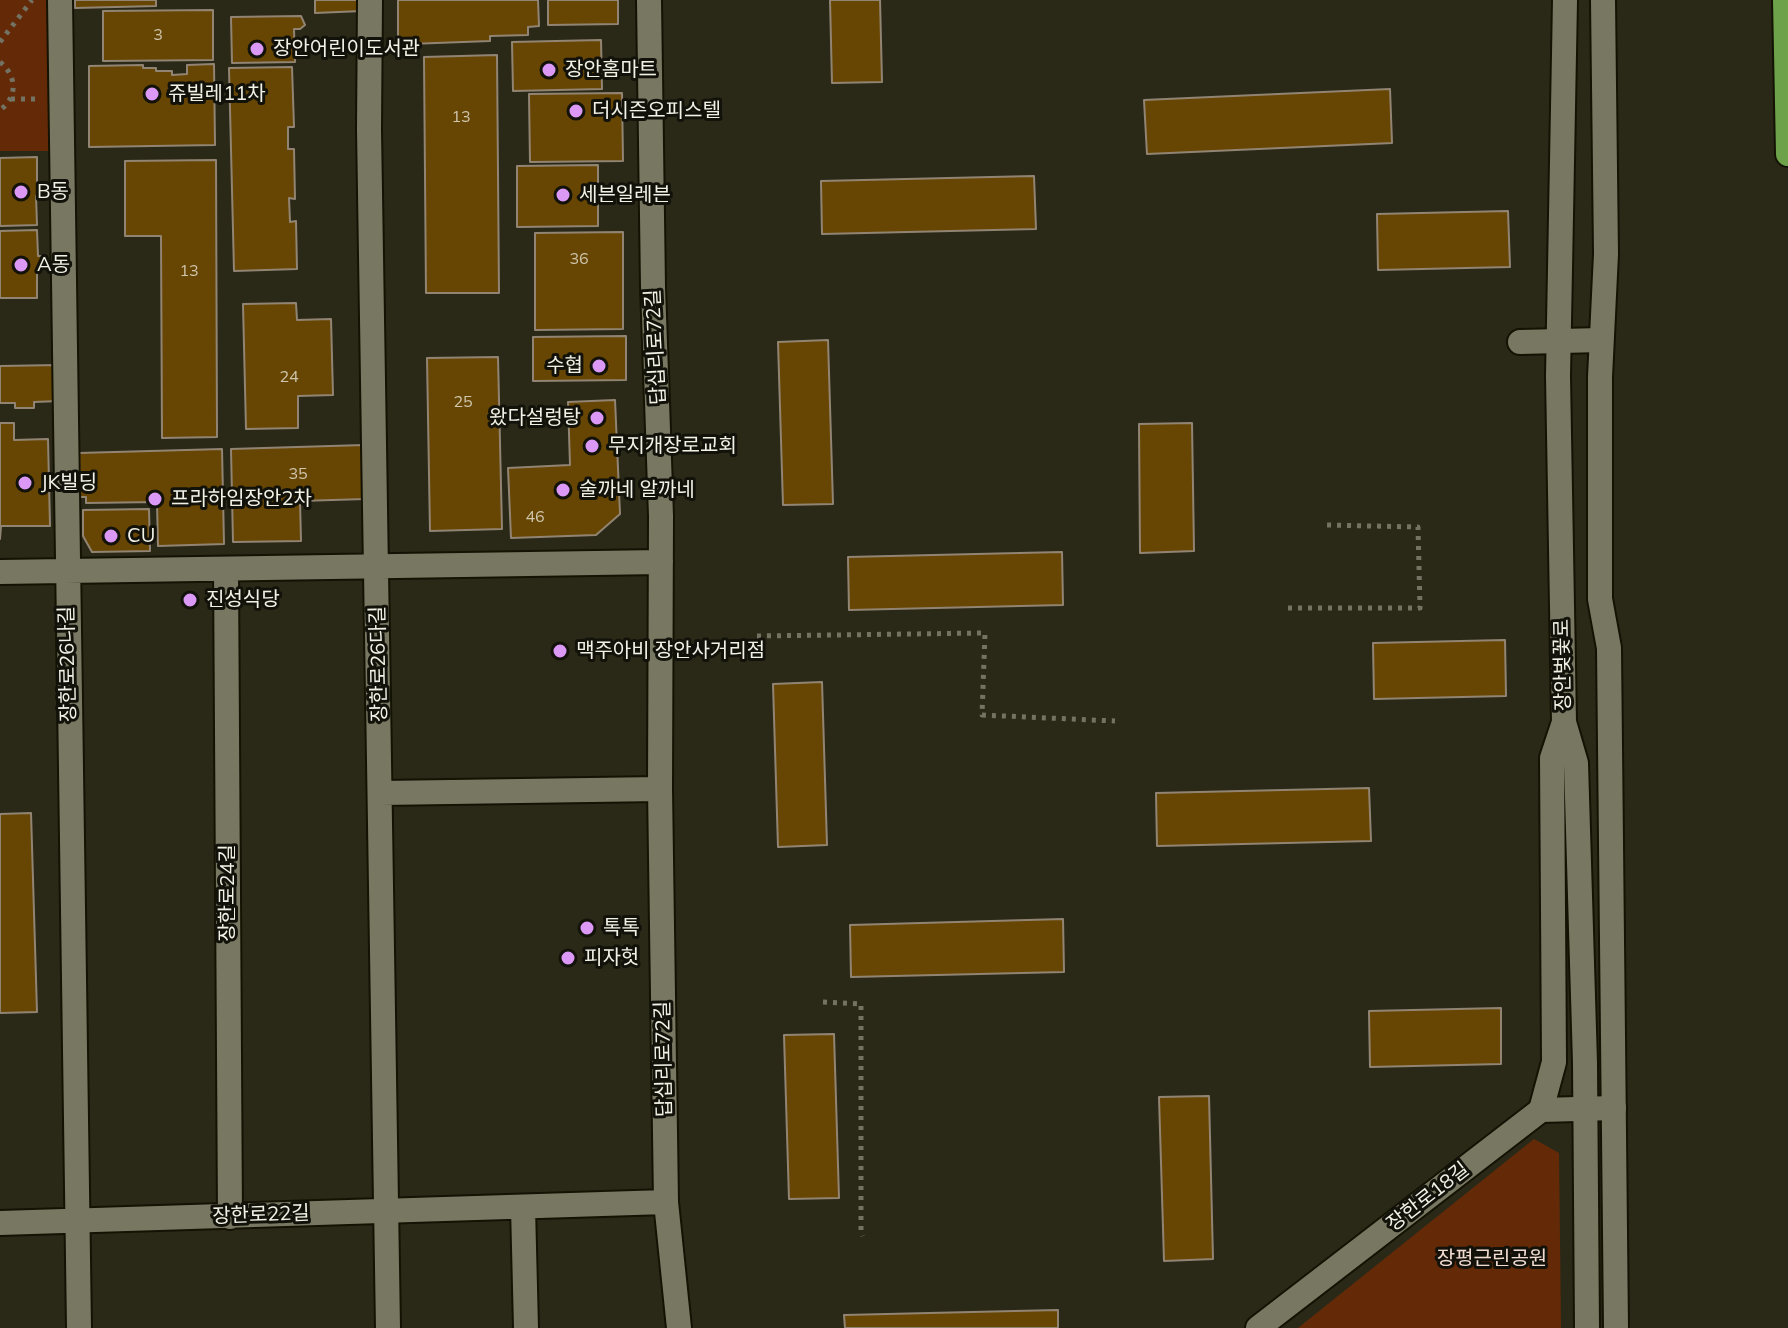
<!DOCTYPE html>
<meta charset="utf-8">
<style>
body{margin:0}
canvas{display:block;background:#2a2917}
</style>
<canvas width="1788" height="1328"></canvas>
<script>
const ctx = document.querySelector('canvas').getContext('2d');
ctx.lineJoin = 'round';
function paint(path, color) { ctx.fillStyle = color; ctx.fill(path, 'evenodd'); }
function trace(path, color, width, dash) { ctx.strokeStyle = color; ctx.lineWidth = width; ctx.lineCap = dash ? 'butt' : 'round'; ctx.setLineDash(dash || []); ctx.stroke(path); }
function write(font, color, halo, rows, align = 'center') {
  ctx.font = font + ' Mulish,"Noto Sans KR",sans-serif'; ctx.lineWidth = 6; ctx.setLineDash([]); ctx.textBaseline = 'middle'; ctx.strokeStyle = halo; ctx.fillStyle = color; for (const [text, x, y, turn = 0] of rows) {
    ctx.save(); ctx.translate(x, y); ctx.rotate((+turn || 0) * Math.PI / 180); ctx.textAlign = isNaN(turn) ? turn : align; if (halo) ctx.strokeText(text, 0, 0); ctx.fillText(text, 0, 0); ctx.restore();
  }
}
paint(new Path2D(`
 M0,0H57L58,151H0Z
 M1534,1139L1559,1153L1561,1328H1298Z`), '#642a07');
const building = new Path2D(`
 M75,0H156V6L75,8Z
 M315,0H362V11L315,13Z
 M398,0H538L539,26L528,27V35L490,36V41L409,44V39L398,40Z
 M548,0H618V24L548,25Z
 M830,0H880L882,82L832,83Z
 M213,10V60L103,61V11Z
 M301,16L305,25L300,29H294L295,62L232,63L231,17Z
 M601,40L602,89L513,91L512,42Z
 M497,55L499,293H426L424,57Z
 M214,64L215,145L89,147V66L143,65V68H156V71H172V75L187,74V65Z
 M292,67L294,127H288V149H294L295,199L289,198L290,222L296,221L297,269L234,271L229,68Z
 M1390,89L1392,143L1147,154L1144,100Z
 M622,93L623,161L530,162L529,94Z
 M37,157V183H42V196H36L37,225L0,226V158Z
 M216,160L217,437L162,438L161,236H125V161Z
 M598,165V226L517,227V166Z
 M1034,176L1036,229L822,234L821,181Z
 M1508,211L1510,267L1378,270L1377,214Z
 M37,230L38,256H43V269H37V298H0V231Z
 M623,232V329L535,330V233Z
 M296,303L297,320L331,319L333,395L298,396V428L246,429L243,304Z
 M626,336V380L533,381V337Z
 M828,340L833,504L783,505L778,342Z
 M498,357L502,529L430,531L427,358Z
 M59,365V401L34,402V408H15V403H0V366Z
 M615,400L620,514L596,535L511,538L508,468L570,465L568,402Z
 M0,423H14V440L48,439L50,526H1L0,539Z
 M1192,423L1194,551L1140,553L1139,424Z
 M364,445L365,499L300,501L301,541L233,542L231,449Z
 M222,449L224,544L158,546L157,502L86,503V497H80L79,453Z
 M149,509L150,551L92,552L83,536V510Z
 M1062,552L1063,605L849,610L848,557Z
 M1505,640L1506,696L1374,699L1373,643Z
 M822,682L827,845L778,847L773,684Z
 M1369,788L1371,841L1157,846L1156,793Z
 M31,813L37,1012L0,1013V814Z
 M1063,919L1064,972L851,977L850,925Z
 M1501,1008V1064L1370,1067L1369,1011Z
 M834,1034L839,1198L789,1199L784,1035Z
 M1209,1096L1213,1259L1164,1261L1159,1097Z
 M1058,1310V1328H845L844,1315Z`);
paint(building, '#674502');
trace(building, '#928472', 2);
const minor = new Path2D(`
 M60,0L79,1328
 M370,0L369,129L388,1328
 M649,0L653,287L661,516L660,789L666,1202L679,1328
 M1520,342L1601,340
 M226,569L230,1217
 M0,572L661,562
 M381,793L660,789
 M523,1207L526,1328
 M0,1223L666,1202
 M1258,1328L1541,1110L1614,1108`);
const tertiary = new Path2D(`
 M1565,0L1558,376L1564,722L1576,763L1585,1063L1587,1328
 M1603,0L1606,254L1600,377V599L1609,648L1616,1328
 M1541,1110L1554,1062L1552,758L1564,722`);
const trunk = new Path2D(`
 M1785,0L1788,154`);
trace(minor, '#131203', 28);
trace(tertiary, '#131203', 28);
trace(trunk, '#131203', 28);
trace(new Path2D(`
 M0,42L32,0
 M0,62C17,76 18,97 0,110
 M11,99H38
 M1288,608H1420L1418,527L1326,525
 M757,636L985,633L982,715L1115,721
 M823,1002L861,1004V1231L863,1236`), '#737263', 5, [4, 6]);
trace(minor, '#787762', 24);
trace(tertiary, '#787762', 24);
trace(trunk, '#6da24a', 24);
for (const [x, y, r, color] of [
 [257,49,8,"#db99f5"],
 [549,70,8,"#db99f5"],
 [152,94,8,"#db99f5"],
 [576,111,8,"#db99f5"],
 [21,192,8,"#db99f5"],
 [563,195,8,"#db99f5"],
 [21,265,8,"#db99f5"],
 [599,366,8,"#db99f5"],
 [597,418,8,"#db99f5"],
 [592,446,8,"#db99f5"],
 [25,483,8,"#db99f5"],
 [563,490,8,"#db99f5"],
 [155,499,8,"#db99f5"],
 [111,536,8,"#db99f5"],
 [190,600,8,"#db99f5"],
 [560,651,8,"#db99f5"],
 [587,928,8,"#db99f5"],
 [568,958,8,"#db99f5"]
]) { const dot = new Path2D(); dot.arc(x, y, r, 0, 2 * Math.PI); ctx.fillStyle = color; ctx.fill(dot); trace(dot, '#12120a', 3); }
write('16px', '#cfc6ad', null, [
 ["3",158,35],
 ["13",461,117],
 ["36",579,259],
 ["13",189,271],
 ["24",289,377],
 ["25",463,402],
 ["35",298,474],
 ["46",535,517]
]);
write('20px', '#f2f1e6', '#12120a', [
 ["장안어린이도서관",273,49],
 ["장안홈마트",565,70],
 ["쥬빌레11차",168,94],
 ["더시즌오피스텔",592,111],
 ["B동",37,192],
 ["세븐일레븐",579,195],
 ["A동",37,265],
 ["수협",583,366,"right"],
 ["왔다설렁탕",581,418,"right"],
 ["무지개장로교회",608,446],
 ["JK빌딩",41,483],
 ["술까네 알까네",579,490],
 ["프라하임장안2차",171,499],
 ["CU",127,536],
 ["진성식당",206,600],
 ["맥주아비 장안사거리점",576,651],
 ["톡톡",603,928],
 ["피자헛",584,958]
], 'left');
write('20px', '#f2f1e6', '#12120a', [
 ["답십리로72길",656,347,-93],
 ["장한로26나길",68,664,-91],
 ["장한로26다길",379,664,-91],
 ["장안벚꽃로",1563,665,-91],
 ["장한로24길",228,893,-90],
 ["답십리로72길",664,1059,-91],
 ["장한로18길",1428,1197,-38],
 ["장한로22길",261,1215,-2]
]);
write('20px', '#f2dcd2', '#12120a', [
 ["장평근린공원",1492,1259]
]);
</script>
